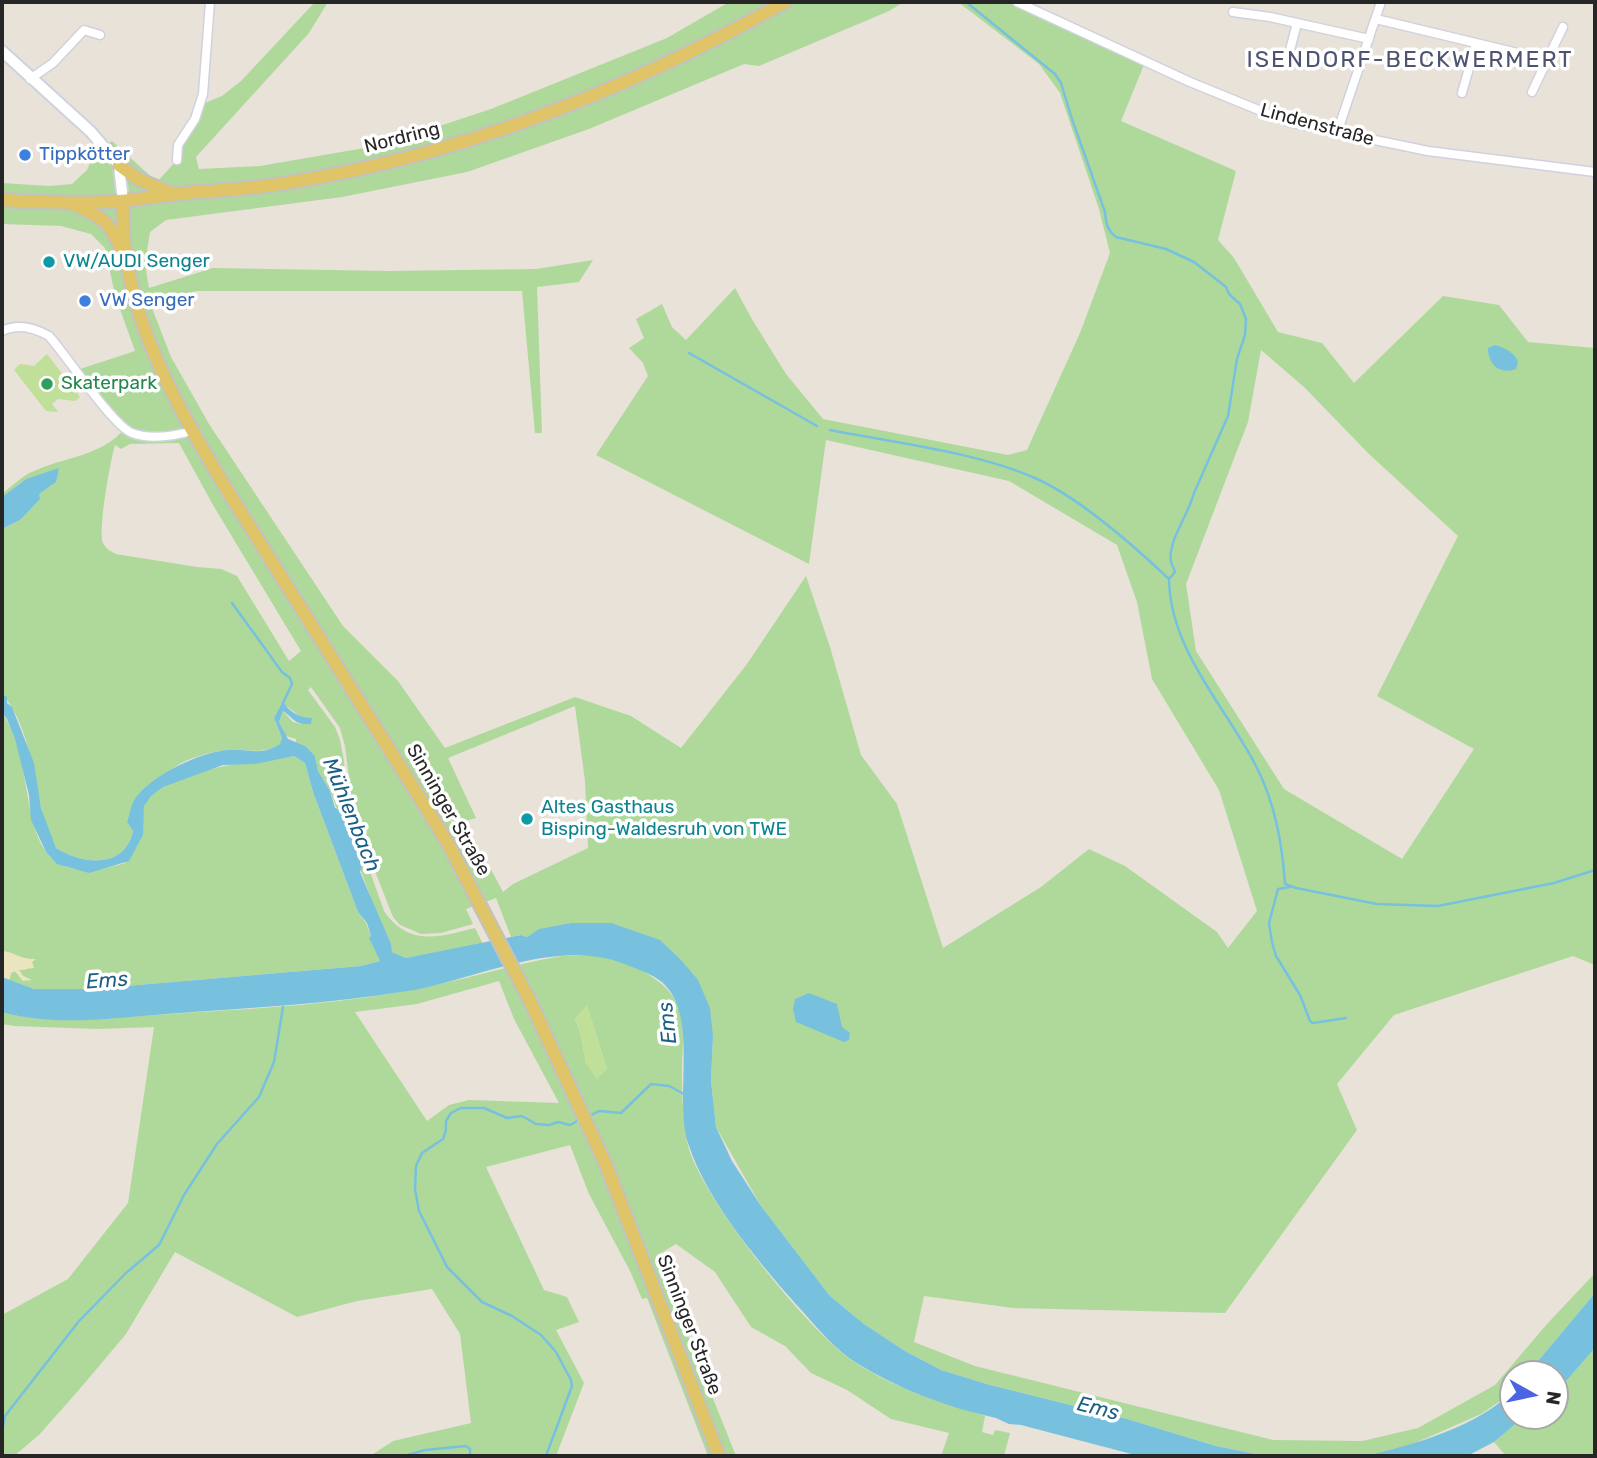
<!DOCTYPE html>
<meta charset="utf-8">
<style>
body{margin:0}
#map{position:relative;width:1597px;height:1458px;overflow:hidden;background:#e8e2d9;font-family:Rubik,sans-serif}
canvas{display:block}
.frame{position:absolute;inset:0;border:4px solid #262626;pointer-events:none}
.north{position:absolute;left:1499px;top:1360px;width:70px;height:70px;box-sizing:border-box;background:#fff;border:2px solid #a8a8a8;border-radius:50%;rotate:99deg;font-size:19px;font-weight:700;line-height:28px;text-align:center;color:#262626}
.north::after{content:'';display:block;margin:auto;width:24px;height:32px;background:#4a64e4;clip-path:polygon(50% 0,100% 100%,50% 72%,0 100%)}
</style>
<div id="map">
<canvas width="1597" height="1458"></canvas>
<div class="frame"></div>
<div class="north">N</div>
</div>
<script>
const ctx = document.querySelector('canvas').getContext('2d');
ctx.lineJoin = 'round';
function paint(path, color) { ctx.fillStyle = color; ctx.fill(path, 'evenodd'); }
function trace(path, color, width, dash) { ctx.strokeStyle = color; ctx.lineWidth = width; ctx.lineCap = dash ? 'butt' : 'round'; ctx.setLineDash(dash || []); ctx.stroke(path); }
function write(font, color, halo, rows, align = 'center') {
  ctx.font = font + ' Rubik,sans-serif'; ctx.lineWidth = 7; ctx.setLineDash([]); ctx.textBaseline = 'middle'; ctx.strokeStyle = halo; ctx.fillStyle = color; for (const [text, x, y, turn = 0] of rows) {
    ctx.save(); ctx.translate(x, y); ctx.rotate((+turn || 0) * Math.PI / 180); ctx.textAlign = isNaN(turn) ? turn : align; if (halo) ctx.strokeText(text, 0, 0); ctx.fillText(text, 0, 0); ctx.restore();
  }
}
paint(new Path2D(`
 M315,2H328L309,33L196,157L199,169L260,166L382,145L491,109L667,38L729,2H904L889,11L759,66L744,64L589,129L467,172L342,197L166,220L150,232L145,264L149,288L213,268L389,271L536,269L593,260L579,282L537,287L542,433H535L522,291H197L150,303L171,357L209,424L343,626L398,681L445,748L575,697L631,716L681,748L747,664L806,576L830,647L861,755L897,804L943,948L1041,887L1089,849L1125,866L1217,932L1228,948L1257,911L1219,790L1152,679L1137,602L1117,545L1009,481L826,440L809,564L596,455L648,376L643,363L629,348L644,338L636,319L662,304L672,327L686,340L735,288L753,321L786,374L823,419L1008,455L1027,450L1080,333L1110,253L1099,209L1060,93L1039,64L958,2H1017L1146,60L1121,121L1236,171L1218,240L1234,258L1278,332L1322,343L1354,383L1443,296L1499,305L1528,342L1595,348V965L1573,956L1394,1015L1337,1084L1357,1130L1225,1313L1013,1308L924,1296L914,1342L975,1366L1273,1440L1362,1441L1418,1428L1495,1385L1547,1324L1595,1273V1293L1527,1374H1513V1390L1509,1395L1481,1414L1406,1447L1364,1456H1266L1216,1446L1127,1419L990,1385L941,1370L905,1351L864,1324L830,1296L761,1206L716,1127L711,1081L713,1036L611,923H571L535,932L527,937L521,935L511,937L496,898L466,909L473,924L441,933L421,934L400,925L393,917L354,818L345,746L340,728L311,687L308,690L335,727L340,740L344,761L346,804L384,911C409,947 439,937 475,928L483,944L406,958L392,952L330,791L318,771L315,756L296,742V739L286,736L279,722L283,711L293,722L301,724L302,718L285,705L284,701L274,718L282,738L281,744C259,756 250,748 229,750C212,751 187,758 173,768C156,780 143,801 129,816L127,821L133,831C125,869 83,865 56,848C50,835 44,821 41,807C34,773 26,719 2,694V529L20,520L38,494L52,485L59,469L26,479L2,497V494C12,486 22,476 34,471C62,458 104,455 124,429L77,370L135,351L115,295L105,248L91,234L61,226L2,224V183L49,186L72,184L87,170L94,154L112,141L157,182L177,160L178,145L200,105L222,96L241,81ZM1261,350L1304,387L1369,454L1458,536L1377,696L1474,749L1402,859L1284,789L1196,651L1186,584L1248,422ZM179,443L213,505L301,651L289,661L237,576L221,569L197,567L116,554C110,551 106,549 103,543C98,530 110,462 115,445L121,449L130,444ZM575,706L585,781L588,848L513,884L503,892L476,842L472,839L462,840L450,820L458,823L476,818L448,758Z
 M2,713C46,773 2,901 125,863C130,851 142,830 143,817C144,811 142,808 146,802C169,768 257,761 294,756L305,763L313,792L358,912L366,923L371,936L370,938L380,961L361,966L91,989H34L9,980L11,973L15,971L22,980H31L23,976L18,969L25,970L32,959L29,961C19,958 13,952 2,951Z
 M562,956C574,956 587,955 599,956C623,958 665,979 675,1000C687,1023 682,1048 682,1073C682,1095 683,1120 687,1142C698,1194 808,1331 853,1361C895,1389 938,1401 985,1416L982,1432L993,1435L995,1430L1010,1433L1004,1456H941L949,1433L891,1419L847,1390L811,1373L785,1346L751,1327L715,1272L676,1244L656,1256L736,1456H708L647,1298L642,1299L630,1271L589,1194L570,1145L486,1167L544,1290L567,1297L579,1322L556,1330L584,1383L556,1456H370L393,1441L471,1423L460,1334L432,1289L357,1301L297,1317L175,1252L126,1334L78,1391L39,1435L14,1456H2V1315L68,1279L128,1203L154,1027L98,1029L14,1026L2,1024V1012C51,1026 105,1018 156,1015C241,1009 327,1006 411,990C462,981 511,964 562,956ZM499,981L514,1019L559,1103L469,1100L449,1105L427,1121L355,1012L417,1004ZM587,1006L607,1069L586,1064L581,1035L575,1019Z
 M1595,1348V1456H1506L1494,1442L1525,1416H1555V1391L1568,1379Z`), '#afd99b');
paint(new Path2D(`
 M2,951C15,953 23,960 36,959L32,962L34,968L19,970L23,976L32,980L23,981L15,971L11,973L9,980L2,977Z`), '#eae4bf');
paint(new Path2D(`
 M47,354L80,397L75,401L58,399L52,404L58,412L46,411L14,370L20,364L34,366Z
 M587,1005L607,1069L597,1079L586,1064L581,1035L575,1019Z`), '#c0df98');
paint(new Path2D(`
 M1495,345C1504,347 1515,353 1518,362L1516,369C1500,375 1488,365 1488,348Z
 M59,468L56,482L39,494L40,499L20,520L2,529V497L26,479Z
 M2,694L7,697V703L12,707L34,763L41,808L56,848C83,865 125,869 133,831L127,822C130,813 131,803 137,796C155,774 200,752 228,750C250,748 259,757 280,744L282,738L274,718L283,701C288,711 299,718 312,718L311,724C294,725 295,719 283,711L279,722L288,739L305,746L315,756L318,771L330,791L335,808L342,811L362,867L360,872L391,944L392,952L406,958L521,935L527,937L539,929L571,923H611L660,940L681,960L698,980L710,1008L713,1036L711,1081L716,1127L732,1161L761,1206L830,1296L864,1324L905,1351L941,1370L990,1385L1127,1419L1216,1446L1266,1456H1139L1021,1425L1009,1424L996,1418C946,1407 898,1389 855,1362C836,1350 819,1330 804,1313C764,1269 708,1203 689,1146C673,1101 699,1020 665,985C658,977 642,971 632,967C561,934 480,979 408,991C328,1004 247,1008 167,1014C113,1018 54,1027 2,1012V977L34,989H91L361,966L380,961L369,938L371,936L367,923L358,912L313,792L305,763L294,756L255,764L223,765L163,787L151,796L144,806L143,835L129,861L89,873L57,864L46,852L31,820L29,795L15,739L7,719L2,713Z
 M809,993L837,1004L842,1027L850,1033L849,1040L844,1042L796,1022L793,1009L795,999Z
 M1595,1293V1348L1568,1379L1555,1391V1374H1527Z
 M1513,1390V1416H1525L1494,1442L1467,1456H1364C1408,1447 1483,1425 1513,1390Z`), '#77c1df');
trace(new Path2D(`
 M966,2L1055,74L1061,83L1072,119L1105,212C1106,223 1107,230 1116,237L1166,249L1194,262L1226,287L1229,294L1240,304L1246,319L1245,335L1237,359L1228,416L1194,493C1189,514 1167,542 1171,562C1172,565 1174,569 1175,572L1169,579
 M689,353L817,426
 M830,430C896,443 977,452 1037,479C1081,499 1134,546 1169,579C1170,650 1225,706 1256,766C1275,803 1282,842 1285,884L1296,888L1377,904L1438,906L1554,883L1595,870
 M232,603L282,672L290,678L292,684L283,703
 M1290,887L1278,889L1269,923L1272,942L1276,956L1300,995L1310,1021L1313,1023L1346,1018
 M587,1117L599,1111L621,1113L651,1084L669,1086L684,1094
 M2,1432L5,1416L79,1321L126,1273L159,1245L184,1195L217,1144L259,1097L274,1062L283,1007
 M404,1456L425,1450L466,1446L470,1449V1456
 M546,1456L572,1386L571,1380L556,1352L541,1335L512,1316L482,1302L447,1267L419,1211L415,1189L416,1166L422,1153L443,1139L446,1130V1121L451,1113L461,1108H484L507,1118L522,1116L536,1124L549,1125L558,1122L570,1125L581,1119`), '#77c1df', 2.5);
const street = new Path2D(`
 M1017,2L1190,82L1288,122L1428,151L1595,172
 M1233,12L1270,17L1369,39
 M1376,19L1530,56L1544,67
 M1288,58L1297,23
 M30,79L53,63L84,30L100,35
 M1532,92L1563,27
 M1462,93L1476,43
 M1337,133L1381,2
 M177,160L178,145L195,119L203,94L210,2
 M2,331C18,323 35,328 49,336C66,355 113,426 132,433C150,440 174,436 192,431`);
const secondary = new Path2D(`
 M2,51L91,132L119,165L123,201`);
const primary = new Path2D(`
 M119,165L138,179L173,194
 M2,200C37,202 72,204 107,202C134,200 160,196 186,193C219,190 253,189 286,183C462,155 630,89 785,2
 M123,201C118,306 175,403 227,490L446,840L530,1001L606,1165L719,1456
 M73,204C100,217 109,219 121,249`);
trace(street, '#cfd2de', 11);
trace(secondary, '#cfd2de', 14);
trace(primary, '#c2c2c2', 16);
trace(street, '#fff', 8);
trace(secondary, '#fff', 10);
trace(primary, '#dfc567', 12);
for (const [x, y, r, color] of [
 [25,155,7,"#3f7fe0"],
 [49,262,7,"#0f9aa8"],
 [85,301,7,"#3f7fe0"],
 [47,384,7,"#2e9e5b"],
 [527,819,7,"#0f9aa8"]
]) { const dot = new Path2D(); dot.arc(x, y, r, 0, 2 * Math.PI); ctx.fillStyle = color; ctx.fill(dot); trace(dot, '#fff', 2.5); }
write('19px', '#262626', '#fff', [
 ["Lindenstraße",1317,125,15],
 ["Nordring",402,138,-14],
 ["Sinninger Straße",448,810,60],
 ["Sinninger Straße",689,1325,69]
]);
write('19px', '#366cbe', '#fff', [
 ["Tippkötter",39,155],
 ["VW Senger",99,301]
], 'left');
write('19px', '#0d838f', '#fff', [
 ["VW/AUDI Senger",63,262],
 ["Altes Gasthaus",541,808],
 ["Bisping-Waldesruh von TWE",541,830]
], 'left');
write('19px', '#27864d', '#fff', [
 ["Skaterpark",61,384]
], 'left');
write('italic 21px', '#1c5f85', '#fff', [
 ["Mühlenbach",351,815,68],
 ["Ems",107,981,-4],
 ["Ems",668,1023,-96],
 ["Ems",1098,1409,14]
]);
ctx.letterSpacing = '2px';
write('23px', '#4d5371', '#fff', [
 ["ISENDORF-BECKWERMERT",1410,60]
]);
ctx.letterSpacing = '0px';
</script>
